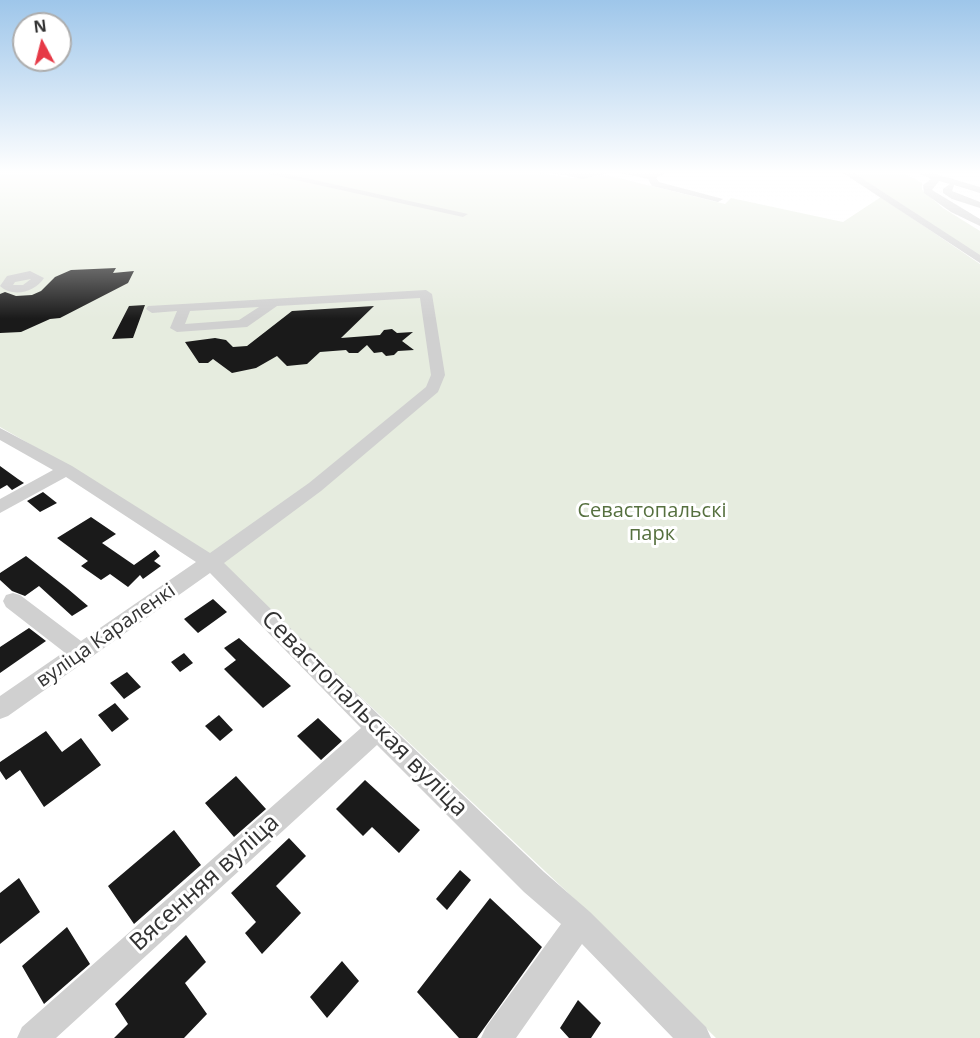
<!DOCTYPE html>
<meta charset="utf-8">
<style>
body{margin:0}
#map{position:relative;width:980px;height:1038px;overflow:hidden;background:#fff;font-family:"Open Sans",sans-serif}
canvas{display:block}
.north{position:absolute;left:12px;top:12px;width:60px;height:60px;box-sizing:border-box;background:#fff;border:2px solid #adadad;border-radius:50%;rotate:353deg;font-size:16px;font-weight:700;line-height:24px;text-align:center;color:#333}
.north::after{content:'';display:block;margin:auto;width:21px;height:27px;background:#e63946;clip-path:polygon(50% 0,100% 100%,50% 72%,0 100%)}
</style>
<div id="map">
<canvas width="980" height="1038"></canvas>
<div class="north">N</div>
</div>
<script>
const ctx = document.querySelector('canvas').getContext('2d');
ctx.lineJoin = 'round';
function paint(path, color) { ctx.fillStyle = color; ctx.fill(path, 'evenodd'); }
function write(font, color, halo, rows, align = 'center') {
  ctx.font = font + ' "Open Sans",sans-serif'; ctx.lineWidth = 6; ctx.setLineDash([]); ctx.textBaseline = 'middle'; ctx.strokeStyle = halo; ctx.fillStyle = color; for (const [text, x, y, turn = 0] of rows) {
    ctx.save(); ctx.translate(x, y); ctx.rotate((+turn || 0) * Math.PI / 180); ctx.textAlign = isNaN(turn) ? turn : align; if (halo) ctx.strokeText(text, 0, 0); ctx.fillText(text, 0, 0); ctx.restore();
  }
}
paint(new Path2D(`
 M0,173H539L574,178L606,175L725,204L731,198L843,222L881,197L980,264V1038H716L602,925L217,561L70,467L0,427Z
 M854,173H904L922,183V190L943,208L980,231V256Z`), '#e6ecdf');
paint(new Path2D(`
 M116,268L113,273L134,271L128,283L60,318L50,319L21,332L0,333V294L5,292L16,296L32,295L41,291L55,277L71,270Z
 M145,305L133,338L112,339L129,306Z
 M374,306L341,338L380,335L384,330L392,329L397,333L413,332L402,341L414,350L398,351L394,355L386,356L382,352L374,353L367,345L358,353H349L346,350L320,352L307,364L287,366L277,356L256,368L232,373L213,359L208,363H199L185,342L215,338L226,340L233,347L247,346L292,311Z
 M0,466L18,479L24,483L12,490L7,485L0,489Z
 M43,492L57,503L40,512L27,501Z
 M91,517L116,534L102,543L134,565L155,550L160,556L154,561L161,566L143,579L140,575L128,587L110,574L101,580L81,566L88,561L57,538Z
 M26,556L68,589L88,606L72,616L39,586L25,596L12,591L0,580V573Z
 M213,599L227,612L198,633L184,619Z
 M29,628L46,641L0,673V647Z
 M239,638L291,686L263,708L224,669L236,660L224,648Z
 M184,653L193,663L180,672L171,662Z
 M127,672L141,687L124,699L110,683Z
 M115,703L129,719L112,732L98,715Z
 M219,715L233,730L220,741L205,726Z
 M318,718L342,741L321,760L297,736Z
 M46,731L62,752L81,738L101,765L44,807L20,770L6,780L0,771V762Z
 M236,776L266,809L234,837L205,803Z
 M365,780L420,830L399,853L372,827L363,836L336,809Z
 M174,830L201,865L134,924L108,886Z
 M289,838L306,856L276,886L301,913L262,954L245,933L256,922L231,893Z
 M460,870L471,880L447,910L436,899Z
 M19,878L40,912L0,944V893Z
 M490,898L542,947L477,1038H459L417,992Z
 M67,927L90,964L44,1004L22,966Z
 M186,935L206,962L185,983L207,1014L184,1038H114L128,1024L115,1004Z
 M342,961L359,981L327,1018L310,997Z
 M578,1000L601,1023L591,1038H569L560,1028Z`), '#1a1a1a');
paint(new Path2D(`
 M264,173H283L468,214L463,217Z
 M551,173H607L583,179Z
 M621,173H665L656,178L659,182L723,199L718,202L652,186L648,179Z
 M843,173H854L980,255V263Z
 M917,173H932L980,187V193L954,185L952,191L980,202V208L952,199L943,193V189L950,184L939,181L932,190L980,219V226L951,212L924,193L923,185L931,179Z
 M30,271L44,278C35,292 13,298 0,286L7,276ZM31,279L23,285H13L15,282Z
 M426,290L432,294L445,375L438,392L321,491L224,563L385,721L544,872L590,912L706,1027L711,1038H673L582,944L516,1038H481L486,1027L561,924L524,892L377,745L56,1038H17L22,1027L361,728L210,573L8,716L0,719V696L64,652L6,607L3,601L6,595L13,593L20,595L81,641L196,562L66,477L0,513V499L53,470L0,440V428L72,466L210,553L309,483L426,387L431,375L420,298L277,306L247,327L177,332L170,328L177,311L152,313L146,309L148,306ZM259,307L239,320L185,324L190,311Z`), '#d0d0d0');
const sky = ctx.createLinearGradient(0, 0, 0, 319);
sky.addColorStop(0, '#9ec6ea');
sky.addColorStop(0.54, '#fff');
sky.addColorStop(1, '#ffffff00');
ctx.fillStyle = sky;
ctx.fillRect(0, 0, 980, 319);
write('20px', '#56703f', '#fff', [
 ["Севастопальскі",652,511],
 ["парк",652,534]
]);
write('20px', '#333', '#fff', [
 ["вуліца Караленкі",106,636,-35]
]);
write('24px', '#333', '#fff', [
 ["Севастопальская вуліца",364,714,45],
 ["Вясенняя вуліца",205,883,-42]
]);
</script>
